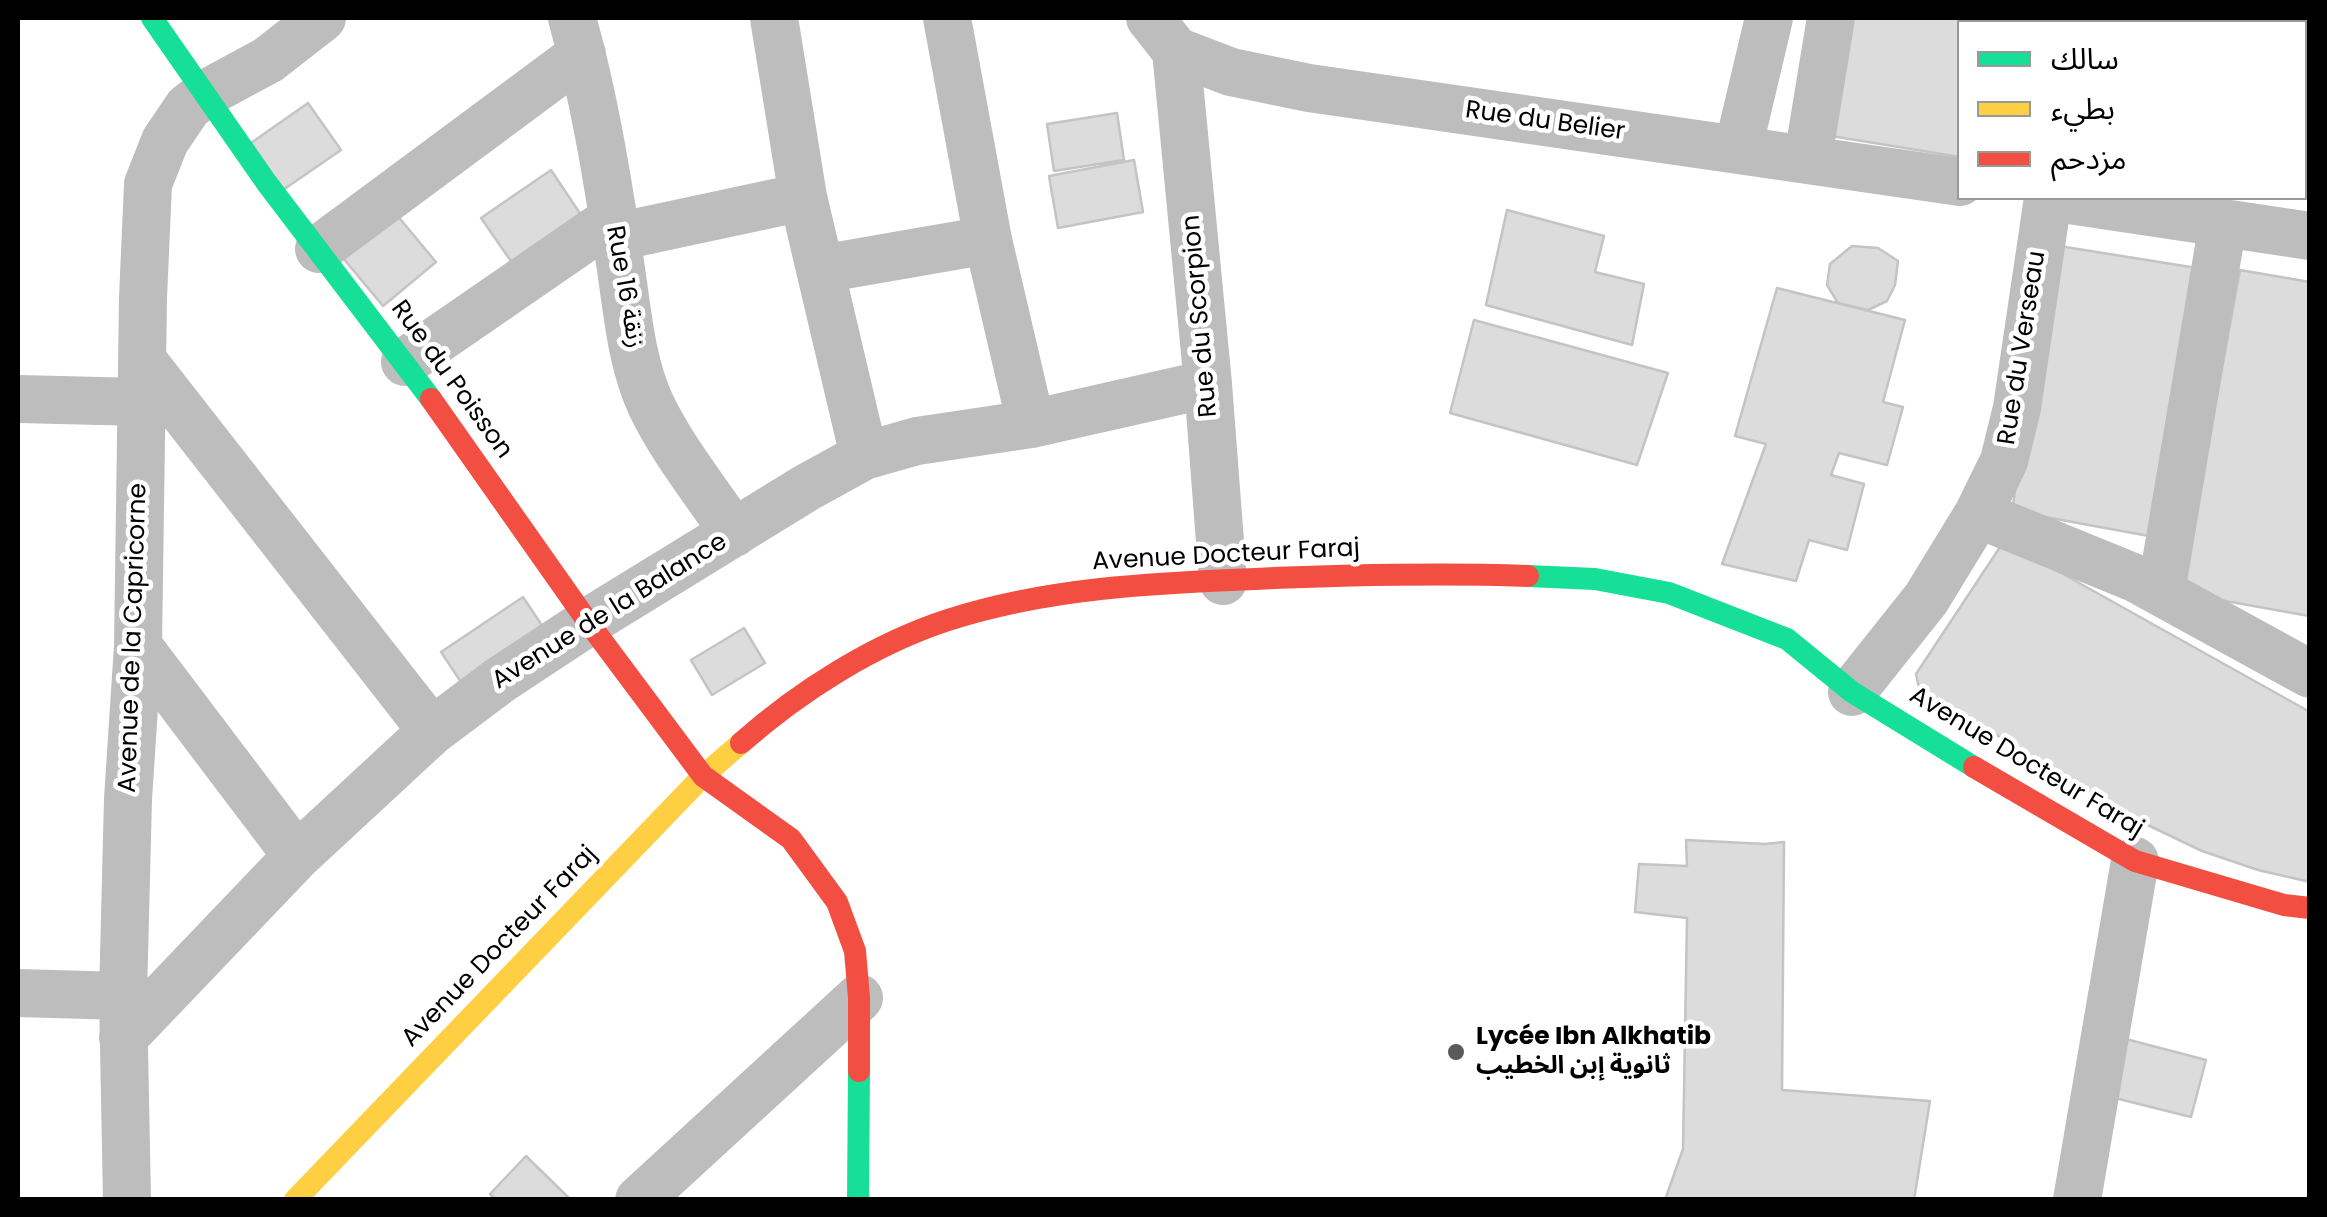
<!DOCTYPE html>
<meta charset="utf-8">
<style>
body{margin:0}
#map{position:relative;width:2327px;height:1217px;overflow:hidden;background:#fff;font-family:Poppins,"Noto Sans Arabic",sans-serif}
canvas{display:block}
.frame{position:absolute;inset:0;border:20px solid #000;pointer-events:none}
.legend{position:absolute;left:1957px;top:20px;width:350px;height:180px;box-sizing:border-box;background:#fff;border:2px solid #999;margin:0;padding:12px 18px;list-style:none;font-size:30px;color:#000}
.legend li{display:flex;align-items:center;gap:20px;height:50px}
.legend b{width:50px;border:2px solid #999}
</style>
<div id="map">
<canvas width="2327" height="1217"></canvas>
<div class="frame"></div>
<ul class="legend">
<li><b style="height:12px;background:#16e098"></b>سالك</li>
<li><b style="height:12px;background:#ffcf43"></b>بطيء</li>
<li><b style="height:12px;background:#f24e42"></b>مزدحم</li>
</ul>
</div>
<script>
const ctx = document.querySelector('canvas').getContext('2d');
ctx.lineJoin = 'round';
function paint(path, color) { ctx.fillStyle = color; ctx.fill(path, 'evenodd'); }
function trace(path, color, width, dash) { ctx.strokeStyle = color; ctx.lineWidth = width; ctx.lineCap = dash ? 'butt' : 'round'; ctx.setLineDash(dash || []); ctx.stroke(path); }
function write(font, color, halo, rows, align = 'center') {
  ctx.font = font + ' Poppins,"Noto Sans Arabic",sans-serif'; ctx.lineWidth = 9; ctx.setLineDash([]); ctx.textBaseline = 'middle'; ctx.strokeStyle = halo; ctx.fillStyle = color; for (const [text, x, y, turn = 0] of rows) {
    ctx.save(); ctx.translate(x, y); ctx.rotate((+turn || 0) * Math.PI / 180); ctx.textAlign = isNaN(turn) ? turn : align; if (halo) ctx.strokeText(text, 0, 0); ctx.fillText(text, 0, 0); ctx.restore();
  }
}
const building = new Path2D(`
 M1837,18H2087L2119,22H1960V157L1819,134Z
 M308,103L341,150L283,190L251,143Z
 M1117,113L1124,160L1054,171L1047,124Z
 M1134,160L1143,212L1058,228L1049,176Z
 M551,170L591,230L522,277L481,218Z
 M1507,210L1604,236L1595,272L1644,284L1632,345L1486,305Z
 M396,214L436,262L383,306L343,258Z
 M2053,245L2203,269L2160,538L2012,511Z
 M1852,246L1878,248L1898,261L1895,285L1887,301L1868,310L1838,303L1827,285L1830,264Z
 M2240,270L2310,282L2309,616L2181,593Z
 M1777,288L1905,320L1883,402L1903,407L1887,465L1839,453L1831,475L1864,484L1847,550L1809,540L1796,581L1722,564L1766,444L1735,436Z
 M1474,320L1668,373L1637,465L1450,413Z
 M2004,541L2310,712V882L2258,870L2202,851L2133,818L1919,688L1916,674Z
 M523,597L543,627L467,691L441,652Z
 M744,628L765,663L712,695L691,660Z
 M1686,840L1765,844L1784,842L1782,1090L1930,1101L1914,1200H1665L1683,1149L1687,918L1635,912L1639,864L1687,866Z
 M2122,1038L2206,1060L2191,1117L2107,1096Z
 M526,1156L571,1200H496L490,1194Z`);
paint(building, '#dcdcdc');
trace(building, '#c4c4c4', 2.5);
trace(new Path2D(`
 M572,18C594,96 607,176 619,256C627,305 630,360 651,405C673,451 706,491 734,533
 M774,18L803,197L864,456
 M947,18L988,240L1031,424
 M1150,18L1176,51L1231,72L1309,88L1960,182
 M2226,18L2255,22
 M2304,31L2310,32
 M1176,51L1208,384L1223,581
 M2304,111L2310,83
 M1738,149L1769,18
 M1808,158L1831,18
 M2056,198L2310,236
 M616,237L803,197
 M319,249L582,54
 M821,269L988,240
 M143,361L432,731
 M405,362L611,220
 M18,399L142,402
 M1978,514L2135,578L2310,674
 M2161,592L2223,223
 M138,646L297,856
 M1852,692L1926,599L1978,514L2004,461L2017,408L2048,198
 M18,993L123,996
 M123,1038L297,856L432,731L500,680L588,622L806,488L864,456L917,441L1031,424L1208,384
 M127,1200L123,996L128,799L138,646L143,298L148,184L165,141L188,107L205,94L268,60L322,18
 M639,1200L859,998
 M2077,1200L2135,861`), '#bdbdbd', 48);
trace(new Path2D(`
 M152,18L266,182L431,399
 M1528,576L1595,579L1669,593L1787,639L1852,692L1974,767
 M858,1200L859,1071`), '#16e098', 22);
trace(new Path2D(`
 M295,1200L703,776L741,743`), '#ffcf43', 22);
trace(new Path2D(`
 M431,399L588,622L703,776L791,839L837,902L855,951L859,998V1071
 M741,743C800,691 874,644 948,620C1047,588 1153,583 1255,579C1346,575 1437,573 1528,576
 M1974,767L2135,861L2284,905L2310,908`), '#f24e42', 22);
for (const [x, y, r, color] of [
 [1456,1052,10,"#595959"]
]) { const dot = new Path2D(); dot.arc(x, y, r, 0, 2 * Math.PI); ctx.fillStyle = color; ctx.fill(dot); trace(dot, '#fff', 4); }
write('25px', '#000', '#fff', [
 ["Rue du Belier",1545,122,8],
 ["Rue 16 زنقة",624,287,80],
 ["Rue du Scorpion",1201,316,-95],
 ["Rue du Verseau",2023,348,-81],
 ["Rue du Poisson",451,380,54],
 ["Avenue Docteur Faraj",1226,556,-3],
 ["Avenue de la Balance",610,612,-32],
 ["Avenue de la Capricorne",134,638,-88],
 ["Avenue Docteur Faraj",2026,763,31],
 ["Avenue Docteur Faraj",500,947,-46]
]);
write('bold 25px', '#000', '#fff', [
 ["Lycée Ibn Alkhatib",1476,1038],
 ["ثانوية إبن الخطيب",1476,1067]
], 'left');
</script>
